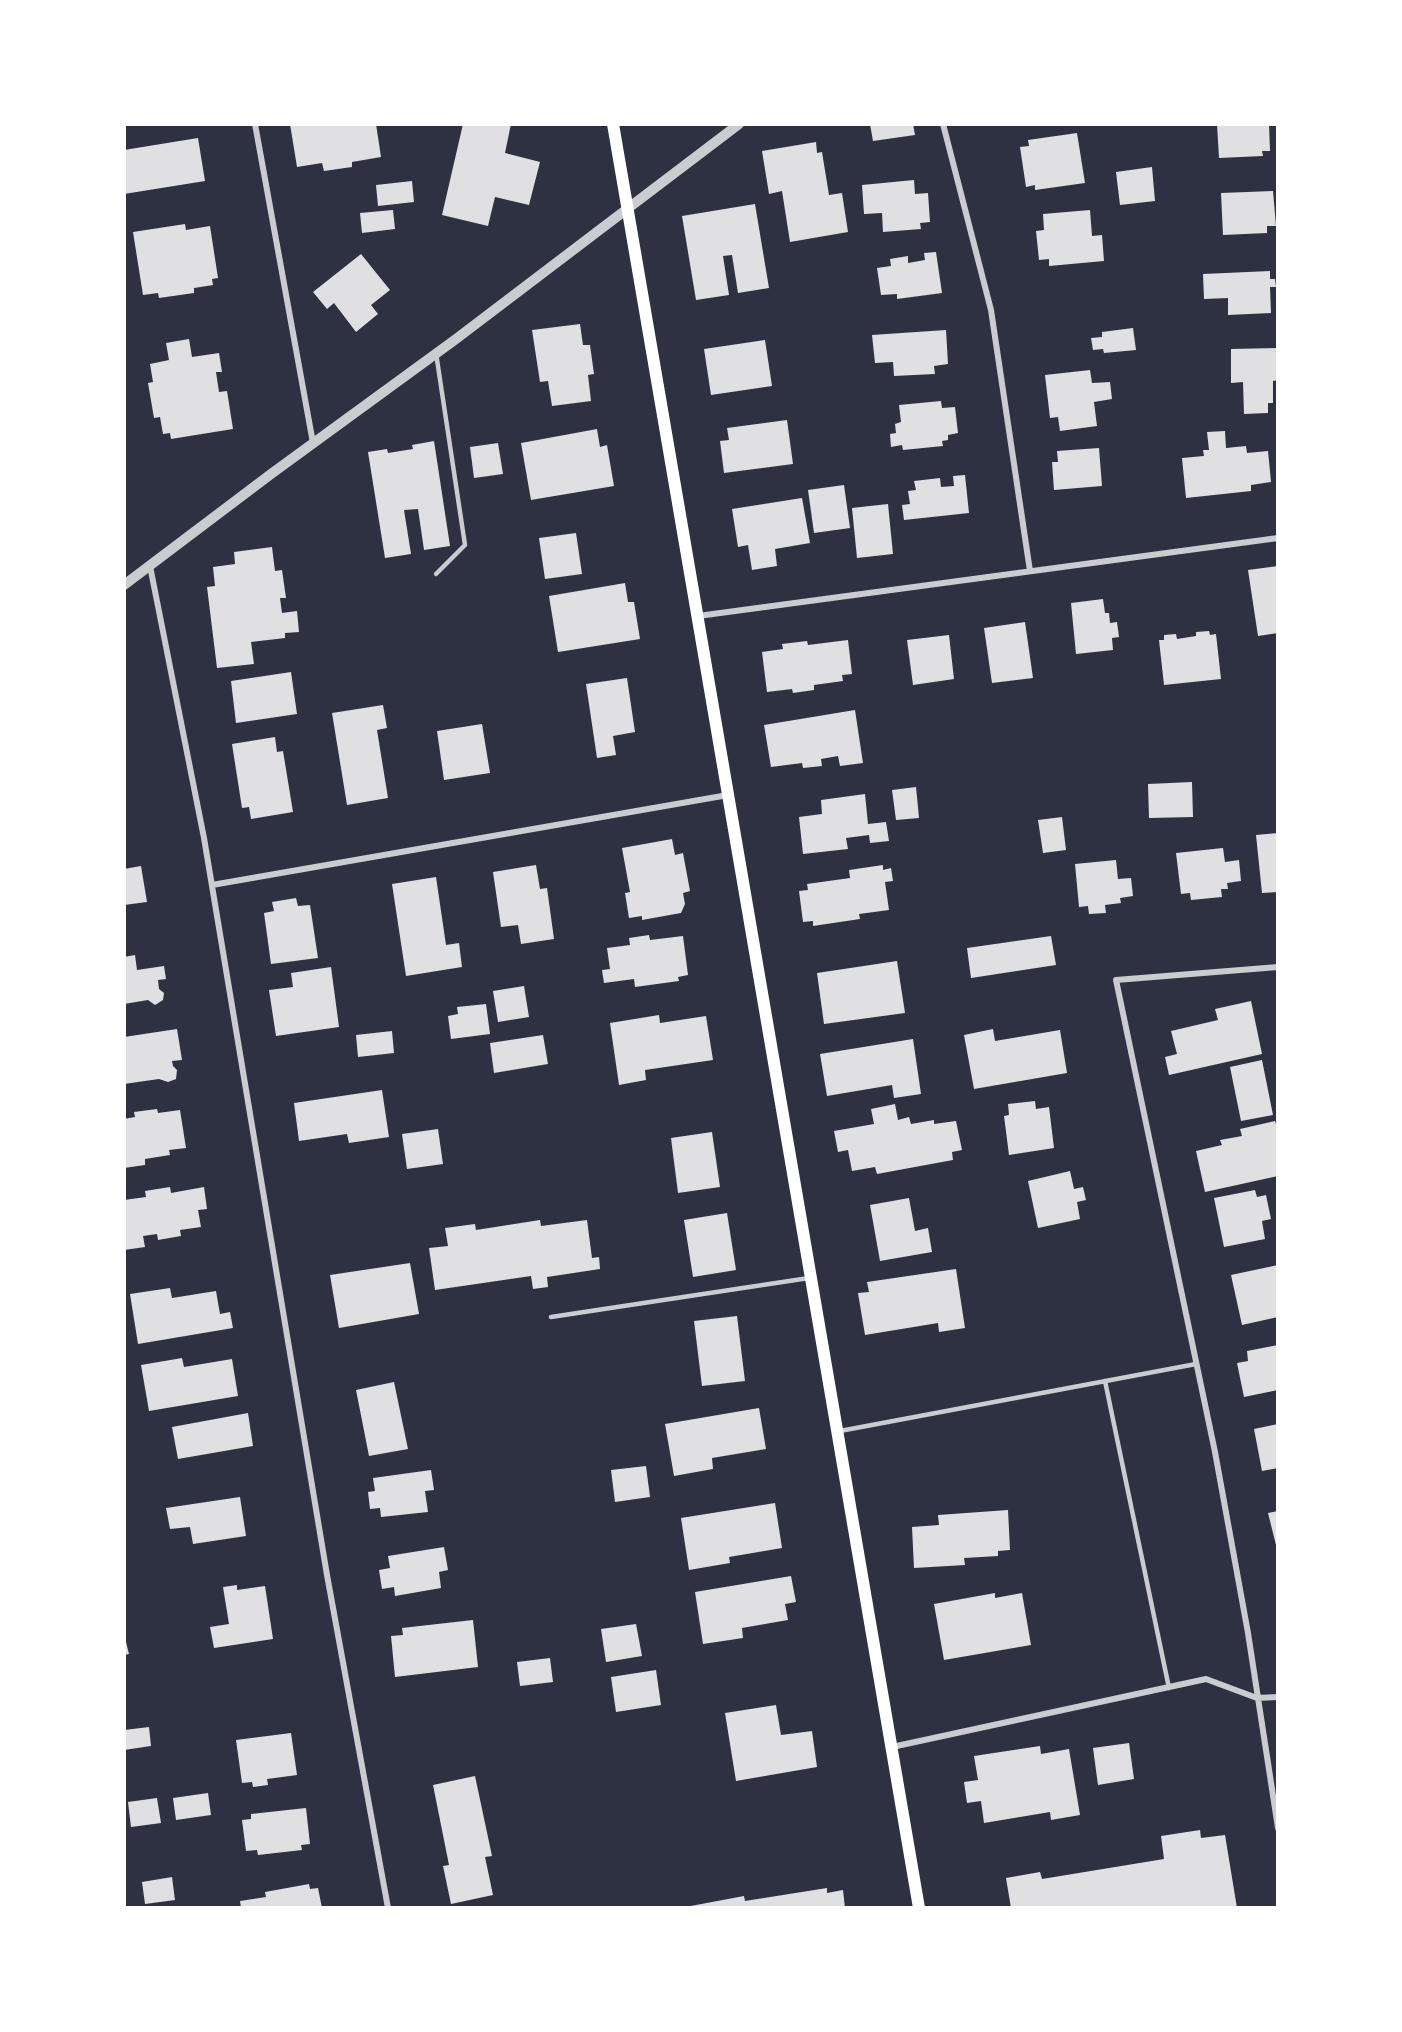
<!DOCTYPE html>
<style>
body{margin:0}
#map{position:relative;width:1402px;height:2032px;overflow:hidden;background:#2d3142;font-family:"Exo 2",sans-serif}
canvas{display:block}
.frame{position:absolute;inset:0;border:126px solid #fff;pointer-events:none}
</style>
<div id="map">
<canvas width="1402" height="2032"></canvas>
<div class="frame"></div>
</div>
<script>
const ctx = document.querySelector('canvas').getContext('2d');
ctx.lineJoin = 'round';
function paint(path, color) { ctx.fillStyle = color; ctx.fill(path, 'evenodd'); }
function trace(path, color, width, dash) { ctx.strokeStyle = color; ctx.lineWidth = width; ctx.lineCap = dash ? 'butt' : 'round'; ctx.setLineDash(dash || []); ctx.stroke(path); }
paint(new Path2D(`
 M290,124H376L381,157L352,162V167L324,171L322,163L297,167Z
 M463,124H511L505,153L540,162L529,205L495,197L488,226L442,215Z
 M870,124H913L915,135L873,141Z
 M1217,124H1269L1270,151H1262L1263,156L1219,158Z
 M1077,133L1085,183L1035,190V185L1026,187L1020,147L1029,146L1028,140Z
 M198,138L205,181L124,194V150Z
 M816,142L817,153L822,152L829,195L842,193L848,232L790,242L782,191L769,194L762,151Z
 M1152,167L1155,201L1120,205L1116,172Z
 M914,180L915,194L928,193L930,222L920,223L921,229L883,232L882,213L864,214L862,185Z
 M412,181L414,202L378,206L376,185Z
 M1273,191L1276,226H1267V233L1223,235L1221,193Z
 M755,204L769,288L738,293L732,255L723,256L729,295L696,300L682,216Z
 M393,210L395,229L362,233L360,213Z
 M1090,210L1092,236L1102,235L1104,261L1049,266V259L1039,260L1036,231L1044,230L1043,214Z
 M185,224L186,230L210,226L218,278L212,279L213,285L194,288V293L159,298L158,293L143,295L133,232Z
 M936,252L942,293L897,299V294L881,295L877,268L891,266L890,259L908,256V263L925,260L924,253Z
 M361,254L390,290L371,305L378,314L356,332L334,303L327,309L313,292Z
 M1270,271V279H1275L1276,287H1270L1271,313L1228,315V298L1204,299L1203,274Z
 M580,324L583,345H590L594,374L588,375L591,401L552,406L548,381L540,382L532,330Z
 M1133,328L1136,350L1104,353L1103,349L1093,350L1091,338L1102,337V332Z
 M946,330L948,364L934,366L935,374L894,376L893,362L875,363L872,335Z
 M189,339L192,357L219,353L222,372H216L219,392L227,391L233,429L171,439L170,433L163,434L160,417L154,418L148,383L153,382L150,364L169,360L166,343Z
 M765,340L772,386L711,395L704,349Z
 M1278,348V380L1273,381V403H1268V413L1244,414L1243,382L1231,383V349Z
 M1090,370L1092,383L1110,382L1112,399L1094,402L1097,426L1060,431L1058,417L1050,418L1045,375Z
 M941,401L942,408L955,407L958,433L948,435V440L942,441L943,446L903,450L902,445L891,447L890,434L896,433L895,424L901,422L899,405Z
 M787,420L793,464L724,473L720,441L729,440L727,428Z
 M597,429L600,447L607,445L614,486L531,500L521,443Z
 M1225,431L1226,448L1246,446L1247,453L1268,451L1271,482L1251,485V491L1186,498L1182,458L1204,456L1203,450H1209L1207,432Z
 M434,441L450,546L424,550L418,509L404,510L411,554L385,558L368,452L387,449L388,453L413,449L412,445Z
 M498,443L503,474L474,478L470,447Z
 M1099,448L1102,486L1054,490L1052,462H1058L1057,451Z
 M965,475L969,513L904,520L902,505L910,504L908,491L916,490L914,481L940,478L941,487L954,486L953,476Z
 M844,485L850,528L814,533L808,490Z
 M802,498L810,543L775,549L777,566L752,570L748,545L738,547L732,509Z
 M888,504L893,554L857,558L852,508Z
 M576,533L582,574L545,579L539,538Z
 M272,547L275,571L282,570L286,598H280L282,613L297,611L299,632L285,633V638L251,642L254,664L217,668L207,587L215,586L213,567L235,564L234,552Z
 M1278,566V633L1258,636L1248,570Z
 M625,583L628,602H634L640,639L558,652L549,596Z
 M1103,599L1105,613H1109L1110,623L1117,622L1119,637L1112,638L1113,650L1076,654L1071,603Z
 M1025,622L1033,678L992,683L984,628Z
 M1209,631L1210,635L1216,634L1221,679L1164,685L1159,640H1164V635L1176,634L1177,639L1196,636V632Z
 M949,635L954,679L913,685L907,640Z
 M848,640L852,674L842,675L843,681L814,685V690L793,693L792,689L767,692L762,652L783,649L782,644L807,641L808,645Z
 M291,672L297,714L236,723L231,681Z
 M627,678L635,732L613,736L616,755L597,758L586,684Z
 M383,705L387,728L377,730L388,798L347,805L332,713Z
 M855,710L863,763L840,766L838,756L821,759L822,766L803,768L802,763L771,767L764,725Z
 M482,724L490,773L444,780L437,731Z
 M275,737L277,752L283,751L293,812L251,819L249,807L242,808L232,744Z
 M1192,782L1193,817L1149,818L1148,784Z
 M916,787L919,818L896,820L892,790Z
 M865,794L868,824L886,822L889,841L870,843L869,835L846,838L848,849L803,854L799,817L822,814L821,800Z
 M1062,817L1066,850L1043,853L1038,820Z
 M1278,833V892L1262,893L1256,835Z
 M672,839L675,855L683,853L690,891L683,893L685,904L681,913L642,920V916L629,918L625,893L630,892L622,848Z
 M1223,848L1225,862L1239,860L1241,881L1227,883L1228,889H1221L1222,897L1191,900L1190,893L1181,894L1176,853Z
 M1116,860L1118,879L1131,878L1133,896L1120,898L1121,903L1105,905L1106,913L1089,914L1088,906L1079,907L1075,864Z
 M536,865L540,889L547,888L554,939L521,944L518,925L501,927L493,872Z
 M883,865V870L891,868L893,881L885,882L889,910L859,914L860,919L813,926V921L803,922L799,891L808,890L807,884L850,878L849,870Z
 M141,866L147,902L124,905V869Z
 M436,877L446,945L459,943L462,967L406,976L392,884Z
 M296,898L298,906L310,905L318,958L271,964L264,913L274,911L272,902Z
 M649,935L650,940L683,936L688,975L678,977L679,981L635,987L634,979L604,983L602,970L610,969L607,948L630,945L629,938Z
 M1051,936L1056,965L971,978L967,948Z
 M135,955L137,970L164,966L166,979L158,980L159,989L164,993L163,1000L155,1005L148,1000L124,1004V957Z
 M897,961L905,1013L824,1024L817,973Z
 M331,967L339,1027L276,1036L269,990L293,987L291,973Z
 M524,986L529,1017L498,1022L493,991Z
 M1251,1001L1262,1054L1169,1075L1165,1057L1177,1054L1171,1031L1218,1020L1215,1009Z
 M486,1004L490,1034L451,1039L448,1016L458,1014L457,1007Z
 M659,1015L660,1023L706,1016L713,1060L645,1070L646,1080L619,1085L610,1023Z
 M177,1029L182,1060L172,1061L173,1066L177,1070L176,1079L168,1082L159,1079L124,1084V1037Z
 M993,1029L995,1041L1060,1030L1067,1073L974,1089L964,1035Z
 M392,1031L394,1053L358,1057L356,1035Z
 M543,1035L548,1064L494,1073L490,1043Z
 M913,1039L921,1094L894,1098L892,1085L827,1096L820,1054Z
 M1262,1060L1273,1115L1241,1121L1230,1067Z
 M382,1090L389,1137L349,1143L347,1134L299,1141L294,1103Z
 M1035,1101L1036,1109L1049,1107L1054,1148L1009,1155L1004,1116L1009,1115L1008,1104Z
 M895,1104L898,1120L909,1117L911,1124L934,1120V1124L956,1121L962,1150L952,1152L953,1160L877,1174L875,1167L852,1171L848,1150L838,1152L834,1131L874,1124L871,1109Z
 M157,1109L158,1113L180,1110L186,1148L169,1150L170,1155L145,1159V1165L124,1168V1119L135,1117L134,1112Z
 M1275,1121L1278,1131V1176L1205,1192L1196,1151L1222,1145L1220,1140L1242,1136L1240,1129Z
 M438,1129L443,1164L407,1169L402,1134Z
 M712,1132L720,1187L678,1193L671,1138Z
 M1070,1171L1074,1189L1083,1187L1086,1200L1077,1202L1080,1219L1038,1228L1028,1181Z
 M170,1187L171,1193L204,1187L207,1209L198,1210L201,1227L180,1230L181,1236L158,1240L157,1234L143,1236L145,1247L124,1250V1200L146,1197L145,1191Z
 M1255,1190L1257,1197L1266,1195L1271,1219L1262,1221L1265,1239L1224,1247L1214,1198Z
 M909,1198L915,1231L928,1228L932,1252L880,1261L870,1205Z
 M727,1213L736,1270L693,1277L684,1220Z
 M540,1220L541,1226L587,1220L592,1258L599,1257L600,1269L547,1277L548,1287L533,1289L531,1276L435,1290L429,1248L448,1246L445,1228L475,1224L476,1230Z
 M410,1263L419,1314L339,1328L330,1275Z
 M1278,1265V1317L1242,1325L1231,1275Z
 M956,1269L965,1328L939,1332L938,1323L865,1335L858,1293L869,1292L867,1282Z
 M170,1288L172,1298L216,1291L220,1314L230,1312L233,1328L138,1344L130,1294Z
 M737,1316L745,1381L702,1386L694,1321Z
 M1278,1345V1390L1244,1397L1237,1363L1248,1361L1247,1351Z
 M182,1358L184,1367L232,1359L238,1396L149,1411L141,1365Z
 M394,1382L408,1449L369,1456L356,1390Z
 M759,1408L766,1449L712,1458L713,1469L674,1476L665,1424Z
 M248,1413L253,1446L178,1459L172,1427Z
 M1278,1424V1468L1262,1471L1254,1429Z
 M646,1466L650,1497L615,1502L611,1470Z
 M431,1470L434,1490L425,1491L428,1512L381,1517L380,1508L370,1509L368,1492L375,1491L373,1478Z
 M240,1497L246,1536L193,1544L190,1527L170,1529L166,1508Z
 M775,1503L782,1548L729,1557L730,1563L689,1570L681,1518Z
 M1008,1510L1010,1550L998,1551V1556L964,1558L965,1565L914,1568L912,1527L939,1525L938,1515Z
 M1278,1511V1549H1277L1268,1513Z
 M444,1547L448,1570L439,1572L441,1588L395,1596L394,1587L382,1589L379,1570L390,1568L388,1556Z
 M791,1576L796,1602L785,1604L788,1620L742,1628L743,1638L703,1644L695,1592Z
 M237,1585V1590L265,1586L273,1639L214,1648L210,1627L229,1624L223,1587Z
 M995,1593V1598L1022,1593L1031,1645L944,1660L934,1604Z
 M473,1620L478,1667L395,1677L391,1636L403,1635L402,1628Z
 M636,1624L642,1656L606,1662L601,1629Z
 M124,1634L129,1654L124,1655Z
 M550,1658L553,1682L520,1686L517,1662Z
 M656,1670L661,1705L616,1712L611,1677Z
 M776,1705L781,1735L812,1731L817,1767L736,1781L725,1713Z
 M149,1727L151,1746L124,1750V1730Z
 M291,1733L297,1775L267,1779L268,1785L253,1787L252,1782L242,1783L236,1740Z
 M1129,1743L1134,1779L1098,1785L1093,1748Z
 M1040,1746L1041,1754L1069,1749L1080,1815L1051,1820L1050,1812L984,1823L981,1801L967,1803L964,1782L978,1780L974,1756Z
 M475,1776L492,1856L485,1857L493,1895L451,1904L443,1866L449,1865L433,1785Z
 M208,1793L211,1815L176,1820L173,1798Z
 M157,1798L161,1823L131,1827L128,1802Z
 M306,1808L310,1844L301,1845L302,1850L258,1855L257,1850L246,1851L242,1820L251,1819V1814Z
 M1200,1830L1201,1838L1225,1835L1237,1908H1011L1006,1878L1040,1872L1042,1879L1164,1859L1161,1836Z
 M172,1877L175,1900L145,1904L142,1882Z
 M309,1884L310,1889L318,1888L322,1908H241L240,1901L266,1897L265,1892Z
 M827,1888V1893L843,1890L845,1908H680L744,1896L745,1901Z`), '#e0e0e3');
trace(new Path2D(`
 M436,353L465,545L436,574
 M551,1317L809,1278
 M1105,1381L1169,1688
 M840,1431L1196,1364`), '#caccd0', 4.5);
trace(new Path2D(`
 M255,124L313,443
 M943,124L991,310L1030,571
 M150,566L204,838L327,1575L388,1908
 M698,616L1278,538
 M212,885L728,795
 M1278,967L1116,980L1215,1452L1248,1633L1278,1828
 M892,1747L1206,1679L1257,1698L1278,1697`), '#caccd0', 6);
trace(new Path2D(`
 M124,585L271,474L456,339L739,124`), '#caccd0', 10);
trace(new Path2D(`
 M613,124L919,1908`), '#fff', 12);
</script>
